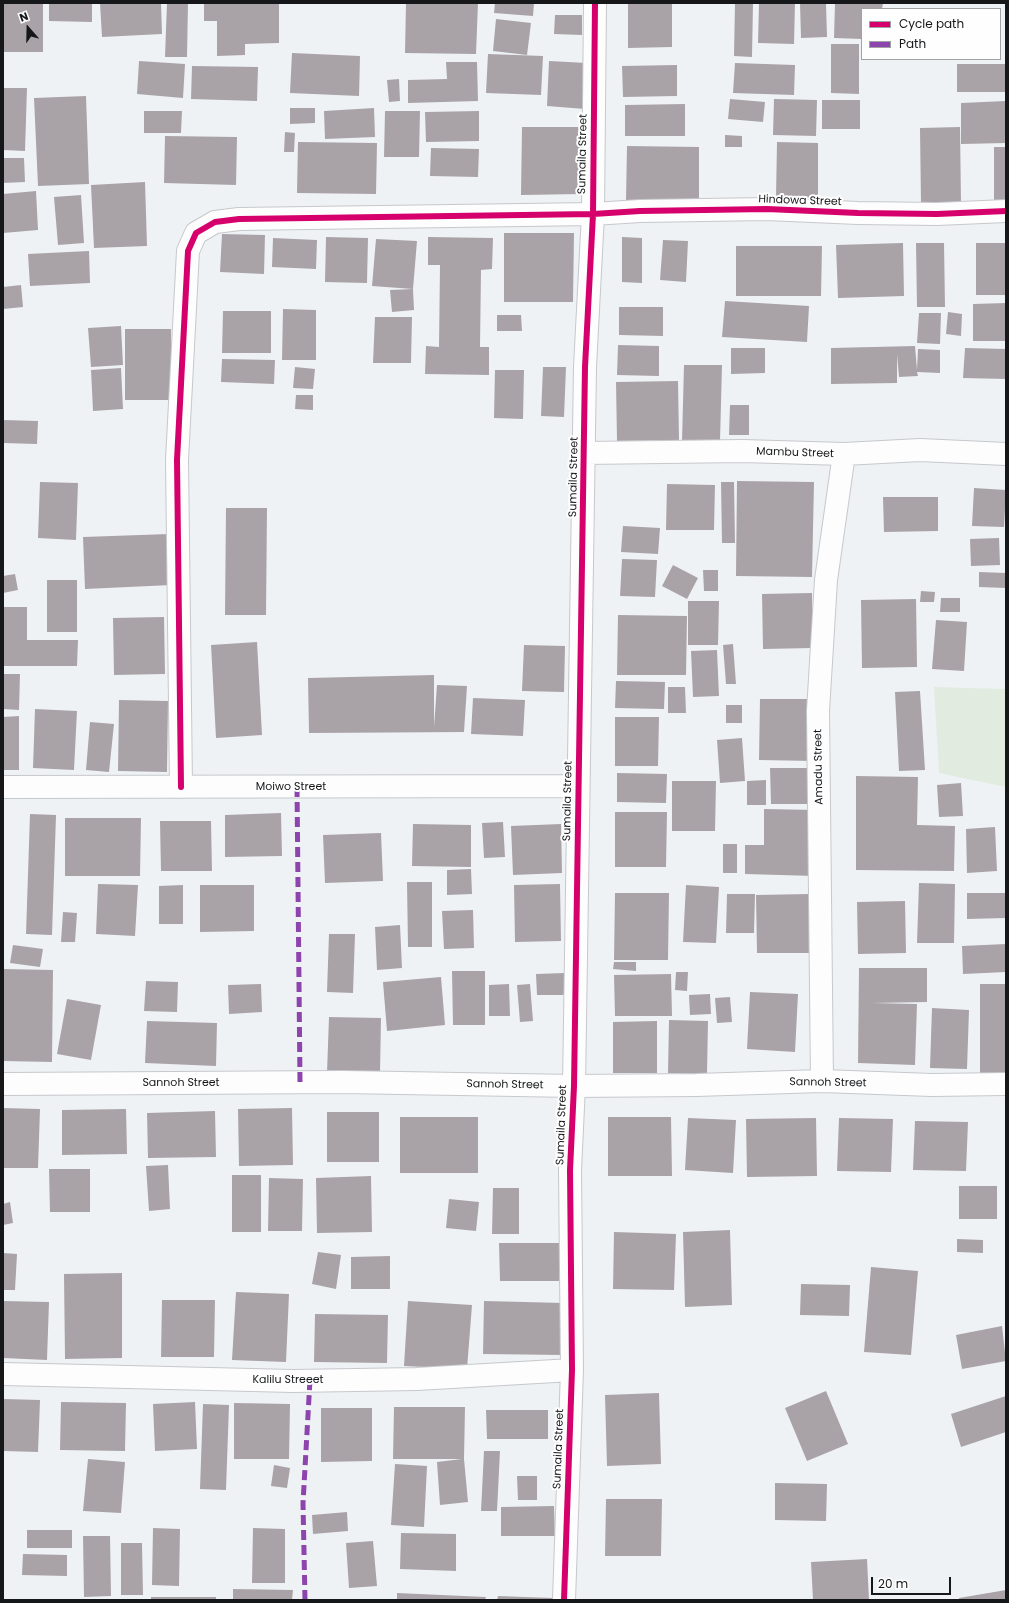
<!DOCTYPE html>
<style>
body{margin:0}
#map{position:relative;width:1009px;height:1603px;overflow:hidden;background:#eff2f5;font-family:Poppins,sans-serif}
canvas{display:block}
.frame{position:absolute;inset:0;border:4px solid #151719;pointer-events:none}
.legend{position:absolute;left:861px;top:8px;width:140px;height:52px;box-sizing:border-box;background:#fefefe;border:1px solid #a1a2a2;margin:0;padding:5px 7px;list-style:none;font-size:12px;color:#151719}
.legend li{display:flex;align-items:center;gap:8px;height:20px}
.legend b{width:20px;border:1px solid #a1a2a2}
.north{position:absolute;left:8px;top:8px;width:40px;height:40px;-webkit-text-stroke:3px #fefefe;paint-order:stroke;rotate:340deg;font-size:11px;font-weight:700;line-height:16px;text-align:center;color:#151719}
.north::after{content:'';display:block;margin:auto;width:14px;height:18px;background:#151719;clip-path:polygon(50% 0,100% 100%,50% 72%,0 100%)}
.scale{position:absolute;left:871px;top:1577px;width:80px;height:18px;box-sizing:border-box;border:2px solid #151719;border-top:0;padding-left:5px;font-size:12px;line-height:14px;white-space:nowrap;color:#151719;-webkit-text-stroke:3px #fefefe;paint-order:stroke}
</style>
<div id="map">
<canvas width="1009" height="1603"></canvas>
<div class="frame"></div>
<ul class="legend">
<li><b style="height:5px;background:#d6006c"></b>Cycle path</li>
<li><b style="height:5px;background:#8e44ad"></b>Path</li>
</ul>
<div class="north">N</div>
<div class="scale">20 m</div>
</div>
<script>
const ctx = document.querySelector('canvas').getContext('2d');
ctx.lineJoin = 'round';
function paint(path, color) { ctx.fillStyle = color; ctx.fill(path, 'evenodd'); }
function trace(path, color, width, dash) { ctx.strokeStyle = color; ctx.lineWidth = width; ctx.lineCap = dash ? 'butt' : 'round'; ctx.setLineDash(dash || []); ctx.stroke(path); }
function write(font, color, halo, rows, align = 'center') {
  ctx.font = font + ' Poppins,sans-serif'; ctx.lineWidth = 4; ctx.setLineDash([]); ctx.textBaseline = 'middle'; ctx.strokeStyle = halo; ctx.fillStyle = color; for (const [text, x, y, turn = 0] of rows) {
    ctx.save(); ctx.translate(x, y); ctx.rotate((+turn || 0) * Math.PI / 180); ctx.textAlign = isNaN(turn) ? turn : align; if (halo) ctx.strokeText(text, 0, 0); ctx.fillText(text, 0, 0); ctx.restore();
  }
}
paint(new Path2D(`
 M934,687L1006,689V787L939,773Z`), '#e2ebe0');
paint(new Path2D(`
 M3,3H43V52H3Z
 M49,3H92V22L49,21Z
 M100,3H161L162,34L102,37Z
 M167,3H188L187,57H165Z
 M204,3H279V43L245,44V55L217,56V21H204Z
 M406,3H478L476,54L405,53Z
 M495,3H534L533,16L494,13Z
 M628,3H672V47L628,48Z
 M735,3H753L752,57L734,56Z
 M759,3H795L794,44L758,43Z
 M800,3H826L827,37L801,38Z
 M835,3H883L882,9H862V39L834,38Z
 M555,15H582V35L554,34Z
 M496,19L531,23L527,55L493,51Z
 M831,44H859V94L831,93Z
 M292,53L360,56L359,96L290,93Z
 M488,54L543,56L541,95L486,93Z
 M139,61L185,64L183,98L137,94Z
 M549,61L587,63L585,109L547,106Z
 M446,62H477L478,101L408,103V80L447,79Z
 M735,63L795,65L794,95L733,93Z
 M957,64H1006V92H957Z
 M677,65V96L623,97L622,66Z
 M192,66L258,67L257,101L191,99Z
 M399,79L400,101L389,102L387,80Z
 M3,88H27L25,151L3,150Z
 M86,96L89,184L38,186L34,98Z
 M730,99L765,102L763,122L728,119Z
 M774,99L817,100L816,136L773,135Z
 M822,100H860V129H822Z
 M1006,101V143L961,144V103Z
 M685,104V136H625V105Z
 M290,108H315V123L290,124Z
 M374,108L375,137L325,139L324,111Z
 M144,111H182L181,133H144Z
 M385,111H420L419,157H384Z
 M479,111V141L426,142L425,112Z
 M522,127H580L581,194L521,195Z
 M960,127L961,204H921L920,128Z
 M285,132L295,133L294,152H284Z
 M725,135L742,136V147H725Z
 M165,136L237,137L236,185L164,183Z
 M298,142L377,143L376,194L297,193Z
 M777,142L818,143V198L776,197Z
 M627,146L699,147V201H626Z
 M994,147H1006V200H994Z
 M431,148L479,149L478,177L430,176Z
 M3,158H24L25,182L3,183Z
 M145,182L147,246L94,248L91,185Z
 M36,191L38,230L3,233V194Z
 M81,195L84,243L58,245L54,197Z
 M504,233H574L573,302H504Z
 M222,234L265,235L264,274L220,272Z
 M326,237L368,238L367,283L325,282Z
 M428,237L493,238L492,269L481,270L480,347H489V375L425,374L426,346L439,347L440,265H428Z
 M622,237L642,238V283L622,282Z
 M273,238L317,240L316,269L272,267Z
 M376,239L417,241L413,289L372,286Z
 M663,240L688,241L686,282L660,280Z
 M903,243L904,296L838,298L836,245Z
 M916,243H944L945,307H917Z
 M976,243H1006V295H976Z
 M736,246H822L821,296H736Z
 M89,251L90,283L30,286L28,254Z
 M21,285L23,307L3,309V287Z
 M413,289L414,310L392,312L390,290Z
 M725,301L809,306L807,342L722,337Z
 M1006,303V341H973V304Z
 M619,307H663V336L619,335Z
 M283,309L316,310V360H282Z
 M223,311H271V353H222Z
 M948,312L962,314L961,336L946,334Z
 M919,313H941L940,344L917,343Z
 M497,315H521L522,331H497Z
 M375,317H412L411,363H373Z
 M121,326L123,365L91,367L88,328Z
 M125,329H171V400H125Z
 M618,345L659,346V376L617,375Z
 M915,346L917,370L918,349L940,350V373L917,372L918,376L899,377L897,354V383L831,384V348Z
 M731,348H765V373L731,374Z
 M965,348L1006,349V379L963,378Z
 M222,359L275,360L274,384L221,382Z
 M684,365H722L720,441H682Z
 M295,367L315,369L313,389L293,388Z
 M543,367H566L564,417L541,416Z
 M121,368L123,409L93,411L91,370Z
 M495,370H524L523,419L494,418Z
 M678,381L679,440L617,441L616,382Z
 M296,395H313V410L295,409Z
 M730,405H749V435H729Z
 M3,420L38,421L37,444L3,443Z
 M737,481L814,482L812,577L736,576Z
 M40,482L78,483L76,540L38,538Z
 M721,482H734L735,543H722Z
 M667,484L715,485L714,530H666Z
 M974,488L1006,490L1004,527L972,526Z
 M883,497H938V531L884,532Z
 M226,508H267L266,615H225Z
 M623,526L660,528L658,554L621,552Z
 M169,534L171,585L85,589L83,537Z
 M999,538L1000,565L971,566L970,539Z
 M622,559L657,560L655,597L620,596Z
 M673,565L698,578L687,599L662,586Z
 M703,570H718V591H704Z
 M979,572L1006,573V588L979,587Z
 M15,574L18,590L3,593V576Z
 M47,580H77V632H47Z
 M921,591L935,592L934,602H920Z
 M812,593L813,648L763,649L762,594Z
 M941,598H960V612H940Z
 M916,599L917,667L862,668L861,600Z
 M688,601H719L718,645H688Z
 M3,607H27V640H78L77,666H3Z
 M618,615L687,616L686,675H617Z
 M164,617L165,674L114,675L113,618Z
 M936,620L967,622L964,671L932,669Z
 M257,642L262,735L216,738L211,645Z
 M733,644L736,684H726L723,645Z
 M524,645L565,646L564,692L522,691Z
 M717,650L719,696L693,697L691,651Z
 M3,674H20L19,710L3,709Z
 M434,675V727L437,685L467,686L464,732L309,733L308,678Z
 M616,681L665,682L664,709L615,708Z
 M668,687H685L686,713H668Z
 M920,691L925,770L899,771L895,692Z
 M473,698L525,700L523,736L471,734Z
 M760,699H815L814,761L759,760Z
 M119,700L168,701L167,772L118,771Z
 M726,705H742V723H726Z
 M35,709L77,711L74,770L33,768Z
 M19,716V770H3V717Z
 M615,717H659L658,766H615Z
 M90,722L114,724L109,772L86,770Z
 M742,738L745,781L720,783L717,740Z
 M770,768H816V804H771Z
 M617,773L667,774L666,803L617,802Z
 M856,776L918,777L917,825L955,826L954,871L856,870Z
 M766,780V805H747V781Z
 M672,781H716L715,831H672Z
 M961,783L963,816L939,817L937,785Z
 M764,809L816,810L815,876L745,874V845H764Z
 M615,812H667L666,867H615Z
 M281,813L282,856L225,857V815Z
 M30,814L56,815L52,935L26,934Z
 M65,818H141L140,876H65Z
 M160,821H211L212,871H161Z
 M503,822L505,857L484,858L482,823Z
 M413,824L471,825V867L412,866Z
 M561,824L562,873L513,875L511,826Z
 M995,827L997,871L967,873L966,829Z
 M381,833L383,881L325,883L323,835Z
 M723,844H737V873H723Z
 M471,869L472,894L447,895V870Z
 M407,882H432V947H408Z
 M919,883L955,884L954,943H917Z
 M98,884L138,885L135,936L96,934Z
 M560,884L561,941L515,942L514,885Z
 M183,885V924H159V886Z
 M200,885H254V931L200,932Z
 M686,885L719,887L716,943L683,942Z
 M615,893H669L668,960H614Z
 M967,893H1006V918L967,919Z
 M727,894H755L754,933H726Z
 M809,894V953H757L756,895Z
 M905,901L906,953L858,954L857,902Z
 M473,910L474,948L444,949L442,911Z
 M63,912L77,913L75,942H61Z
 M400,925L402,968L377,970L375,927Z
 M329,934H355L353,993L327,992Z
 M1006,944V972L963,974L962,946Z
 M13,945L43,949L40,967L10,963Z
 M614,962H636V971L613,969Z
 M859,968H927V1002L872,1003L917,1004L915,1065L858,1063Z
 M3,969L53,970L52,1062L3,1061Z
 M452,971H485V1025H453Z
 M676,972H688L687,991L675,990Z
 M565,973L566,995H537L536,974Z
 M671,974L672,1016H615L614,975Z
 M441,977L445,1025L387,1031L383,982Z
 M146,981L178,982L177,1012L144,1011Z
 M261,984L262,1012L229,1014L228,985Z
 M509,984L510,1016H489V985Z
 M530,984L533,1021L520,1022L517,985Z
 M980,984H1006V1073H980Z
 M750,992L798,994L795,1052L747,1049Z
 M710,994L711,1014L690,1015L689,995Z
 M730,997L732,1022L717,1023L715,998Z
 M67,999L101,1005L91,1060L57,1054Z
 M932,1008L969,1010L967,1069L930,1068Z
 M329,1017L381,1018L380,1073H327Z
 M669,1020L708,1021L707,1074L668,1073Z
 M147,1021L217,1023L216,1066L145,1063Z
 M657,1021V1073H613V1022Z
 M3,1108L40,1109L38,1168H3Z
 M292,1108L293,1165L239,1166L238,1109Z
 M126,1109L127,1154L62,1155V1110Z
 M215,1111L216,1157L148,1158L147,1113Z
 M327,1112H379V1162H327Z
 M400,1117H478V1173H400Z
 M608,1117H671L672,1176H608Z
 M688,1118L736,1120L733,1173L685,1170Z
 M816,1118L817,1176L747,1177L746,1119Z
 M839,1118L893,1119L891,1172L837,1171Z
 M915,1121L968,1122L966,1171L913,1170Z
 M168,1165L170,1209L149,1211L146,1166Z
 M49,1169H90V1212H50Z
 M232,1175H261V1232H232Z
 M371,1176L372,1232L317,1233L316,1178Z
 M269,1178L303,1179L302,1231H268Z
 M959,1186H997V1219H959Z
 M493,1188H519V1234H492Z
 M449,1199L479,1202L476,1231L446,1228Z
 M10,1202L13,1223L3,1225V1204Z
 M730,1230L732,1305L685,1307L683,1232Z
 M614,1232L676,1234L674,1290L613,1289Z
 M957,1239L983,1240V1253L957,1252Z
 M499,1243H559V1281H500Z
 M318,1252L341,1255L336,1289L312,1284Z
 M3,1253L17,1254L15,1290H3Z
 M390,1256V1289H351V1257Z
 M871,1267L918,1271L911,1355L864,1352Z
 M122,1273V1358L65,1359L64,1274Z
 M801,1284L850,1285L849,1316L800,1315Z
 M236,1292L289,1294L286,1362L232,1360Z
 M162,1300H215L214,1357H161Z
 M3,1301L49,1302L47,1360L3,1358Z
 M408,1301L472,1305L467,1369L404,1366Z
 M484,1301L564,1303L563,1355L483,1354Z
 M315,1314L388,1315L387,1363L314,1362Z
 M1002,1326L1006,1361L962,1369L956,1335Z
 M826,1391L848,1444L807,1461L785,1408Z
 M659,1393L661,1464L607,1466L605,1395Z
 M1006,1396V1432L961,1447L951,1414Z
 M3,1399L40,1400L38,1452L3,1451Z
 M61,1402L126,1403L125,1451L60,1450Z
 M195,1402L197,1449L155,1451L153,1404Z
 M234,1403L290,1404L289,1459H234Z
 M203,1404L229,1405L226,1490L200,1489Z
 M394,1407H465L464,1459L468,1502L440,1505L437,1462L462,1459H393Z
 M321,1408H372V1461L321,1462Z
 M486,1410H548V1439H487Z
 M484,1451H500L497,1511H481Z
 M88,1459L125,1462L121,1513L83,1511Z
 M395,1464L427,1466L424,1527L391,1525Z
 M274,1465L290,1468L287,1488L271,1486Z
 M517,1476H537V1500H518Z
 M775,1483L827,1484L826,1521L775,1520Z
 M606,1499H662L661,1556H605Z
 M554,1506L555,1536H501V1507Z
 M347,1512L348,1531L313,1534L312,1515Z
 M153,1528L180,1529L179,1586L152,1585Z
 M253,1528L285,1529V1583H252Z
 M27,1530H72V1548H27Z
 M401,1533L456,1534V1571L400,1569Z
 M83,1536H110L111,1596L84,1597Z
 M373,1541L377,1586L349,1588L346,1543Z
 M121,1543H142L143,1595H121Z
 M23,1554L67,1555V1576L22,1575Z
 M867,1559L869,1600H813L811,1562Z
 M233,1589L293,1590L292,1600H233Z
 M1006,1590V1600H959V1598Z
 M397,1593L486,1597L485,1600H397Z
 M498,1596L553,1598V1600H497Z
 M151,1597H216V1600H151Z`), '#a9a3a7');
const minor = new Path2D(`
 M584,453L743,451L844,454L920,450L1006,454
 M3,787L578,786
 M181,787L177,460L188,251L196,233L215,222L239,219L593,214L640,211L767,209L858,213L937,214L1006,211
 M822,1081L818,711L826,580L844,454
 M3,1084L343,1082L574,1086L696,1085L822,1081L932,1085L1006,1084
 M3,1374L293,1381L417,1379L572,1370
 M564,1600L572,1370L570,1170L574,1086L585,367L593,214L595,3`);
trace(minor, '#c6c8cb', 24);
trace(minor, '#fdfdfe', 22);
trace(new Path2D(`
 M297,787L300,1082
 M305,1600L303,1503L310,1380`), '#8e44ad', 5, [10, 5]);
trace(new Path2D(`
 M181,787L177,460L188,251L196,233L215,222L239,219L593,214L640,211L767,209L858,213L937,214L1006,211
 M564,1600L572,1370L570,1170L574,1086L585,367L593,214L595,3`), '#d6006c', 6);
write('11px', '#151719', '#fefefe', [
 ["Sumaila Street",583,154,-89],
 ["Hindowa Street",800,201,2],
 ["Mambu Street",795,453,2],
 ["Sumaila Street",574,477,-89],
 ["Amadu Street",819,767,-91],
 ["Moiwo Street",291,787],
 ["Sumaila Street",568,801,-89],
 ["Sannoh Street",181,1083],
 ["Sannoh Street",828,1083,1],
 ["Sannoh Street",505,1085,1],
 ["Sumaila Street",562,1125,-88],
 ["Kalilu Streeet",288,1380],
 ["Sumaila Street",559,1449,-88]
]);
</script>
